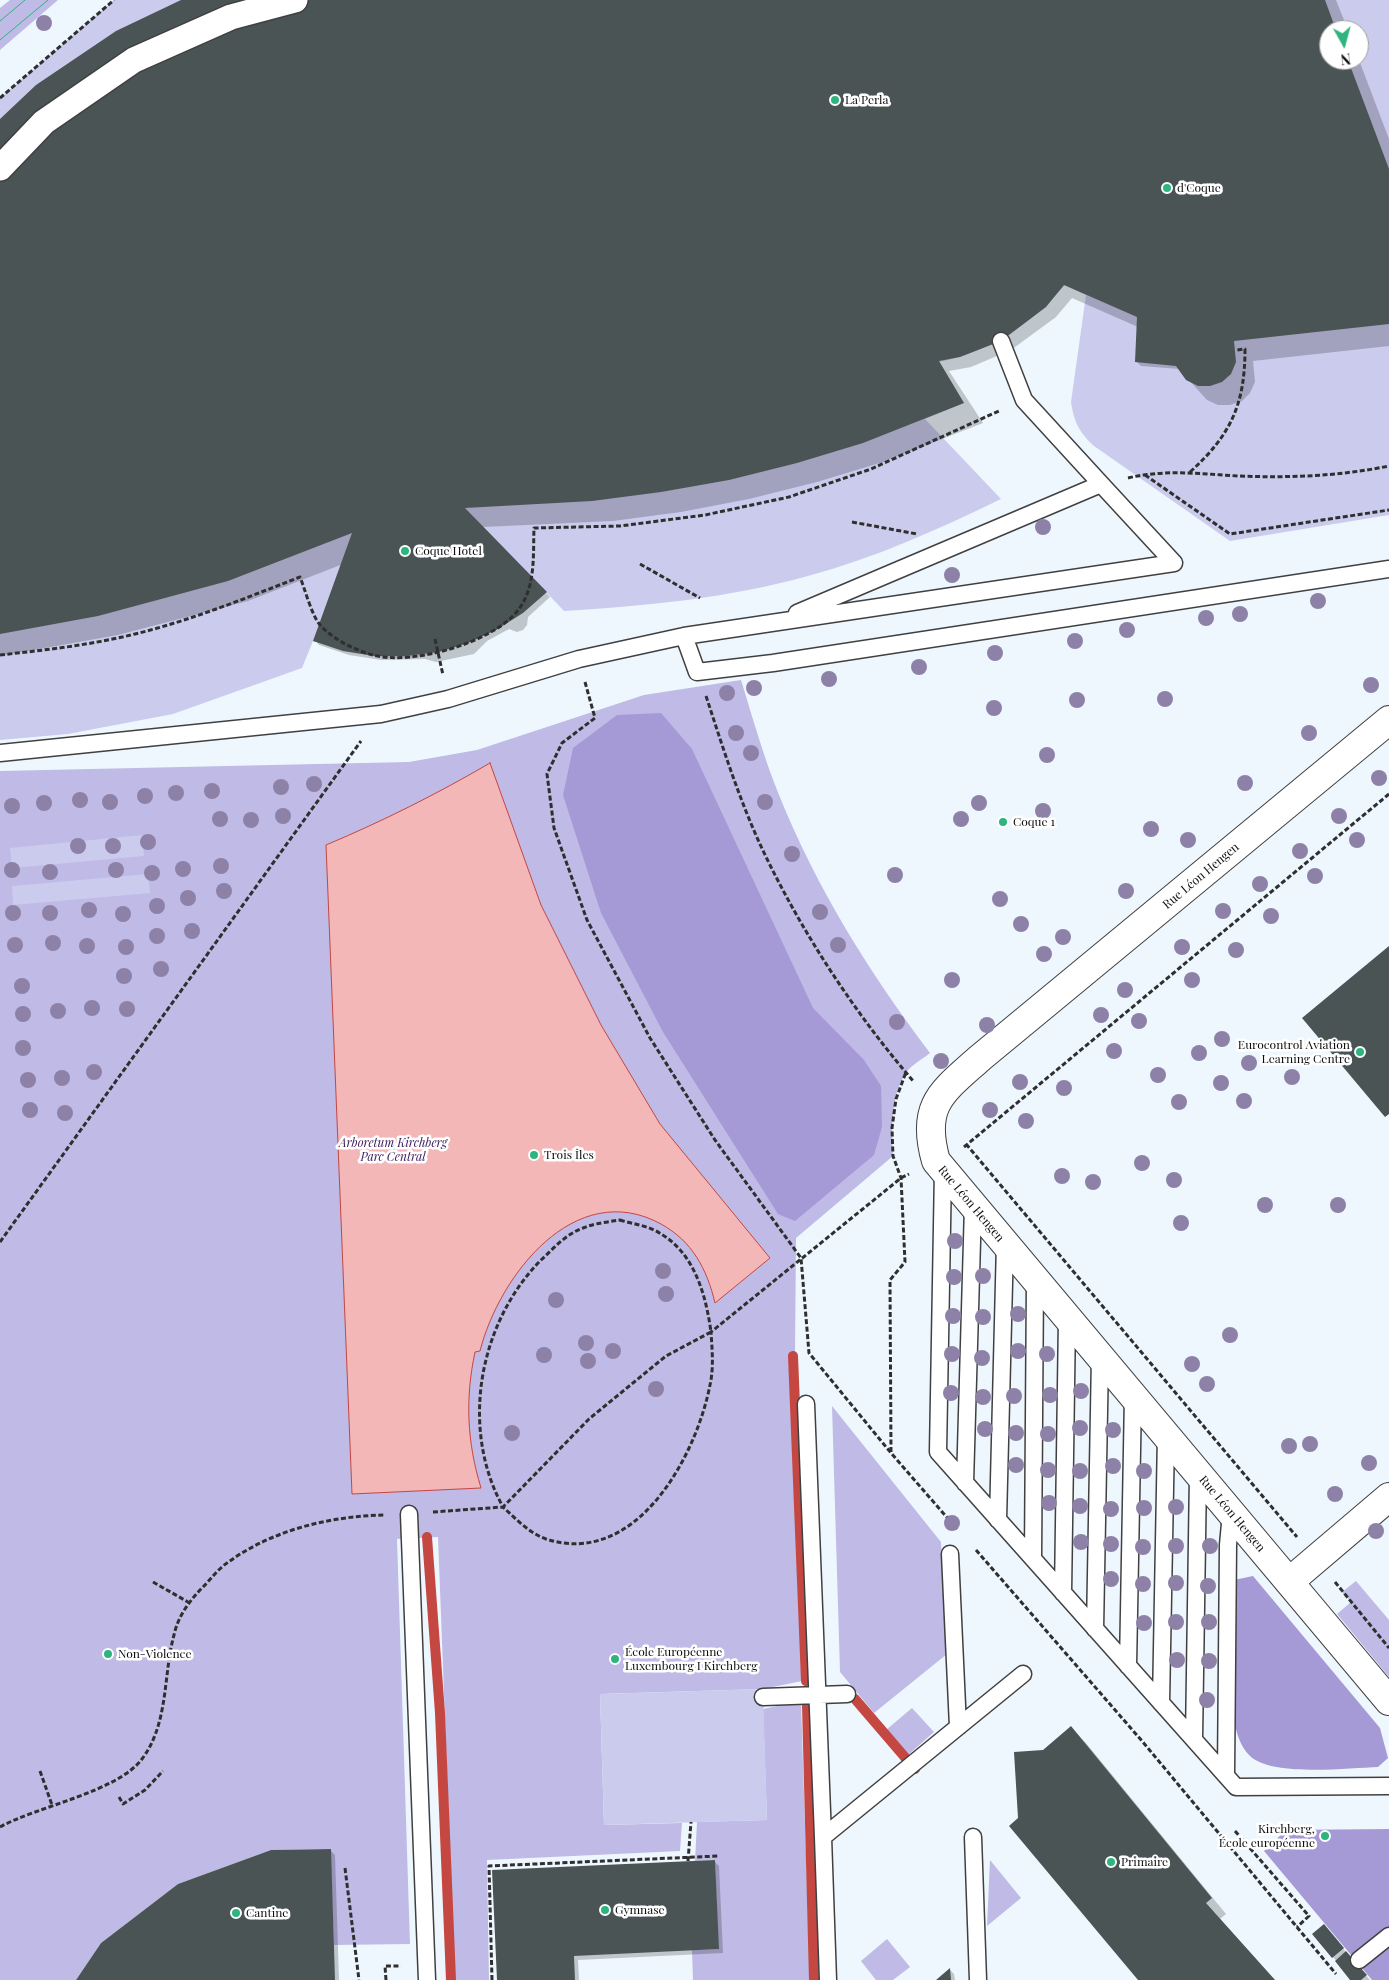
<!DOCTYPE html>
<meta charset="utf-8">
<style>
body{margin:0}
#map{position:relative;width:1389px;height:1980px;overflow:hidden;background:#eef7fe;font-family:"Playfair Display",serif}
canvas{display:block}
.north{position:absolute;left:1319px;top:20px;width:50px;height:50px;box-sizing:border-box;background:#fff;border:1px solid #9e9e9e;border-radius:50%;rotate:173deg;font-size:14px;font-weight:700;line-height:20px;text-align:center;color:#0d0d0d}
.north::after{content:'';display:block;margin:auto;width:18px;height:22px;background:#2eb47e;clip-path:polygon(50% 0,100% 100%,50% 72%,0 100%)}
</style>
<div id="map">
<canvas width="1389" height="1980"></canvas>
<div class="north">N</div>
</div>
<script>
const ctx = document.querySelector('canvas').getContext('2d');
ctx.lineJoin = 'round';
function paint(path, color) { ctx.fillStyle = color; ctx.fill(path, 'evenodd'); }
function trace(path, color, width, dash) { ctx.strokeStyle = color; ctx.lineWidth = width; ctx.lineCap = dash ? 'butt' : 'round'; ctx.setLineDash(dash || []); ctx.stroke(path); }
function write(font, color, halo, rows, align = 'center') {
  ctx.font = font + ' "Playfair Display",serif'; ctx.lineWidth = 5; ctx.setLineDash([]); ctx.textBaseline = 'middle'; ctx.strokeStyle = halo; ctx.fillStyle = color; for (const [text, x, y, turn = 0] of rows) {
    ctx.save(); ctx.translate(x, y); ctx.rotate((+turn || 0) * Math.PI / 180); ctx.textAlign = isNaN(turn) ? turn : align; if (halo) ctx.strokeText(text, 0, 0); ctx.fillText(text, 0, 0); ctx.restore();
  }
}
paint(new Path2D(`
 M10,0H58L0,50V8Z
 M741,680C753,719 764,758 779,795C817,889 869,972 930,1053C923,1059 911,1065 906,1073C890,1096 892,1130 893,1156L796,1238L795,1353L802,1681L763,1689L600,1694L604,1825L682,1823L680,1851L487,1860L489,1980H455L438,1537L397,1539L410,1944L334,1945L330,1849L271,1850L178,1884L101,1943L76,1980H0V771L409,762L477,750L644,695Z
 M832,1406L941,1542L947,1654L874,1713L840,1672Z
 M1356,1581L1389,1620V1677L1337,1614L1351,1602L1342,1592Z
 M801,1701L810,1980H693L692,1950L718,1949L715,1860L695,1861L697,1822L767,1820L763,1709Z
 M912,1708L934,1732L908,1755L886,1730Z
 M990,1860L1021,1898L987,1926Z
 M887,1939L910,1967L893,1980H876L861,1961Z`), '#bfbae6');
paint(new Path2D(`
 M661,713L692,749L813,1008L864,1060L881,1086L882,1127L874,1155L795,1221L778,1214L663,1032L601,913L563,795L573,748L617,715Z
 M1253,1576L1380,1728L1388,1758L1378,1767C1348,1768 1272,1777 1250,1756C1240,1746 1237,1734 1234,1721V1580Z
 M1389,1829V1980H1372L1264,1851L1286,1830Z`), '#a69ad6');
paint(new Path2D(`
 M114,0H1389V515L1230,541L1094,446C1079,432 1074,422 1071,402L1086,295L1065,285C1030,325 991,351 939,362L964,403L925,419L1001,499C939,529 875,558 808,576C729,598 646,606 564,611L546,592C501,633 437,667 373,656C353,652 333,646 313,641L302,668L173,714L68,734L0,740V98ZM1329,30H1359V60H1329Z
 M142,835L144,856L12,868L10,848Z
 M148,874L150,893L13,905L12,886Z
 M763,1689L767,1820L604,1825L600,1694Z`), '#cbcbee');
const water = new Path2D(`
 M490,763L541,905L601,1025L660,1124L770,1258L715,1303C707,1269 692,1241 661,1224C575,1177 499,1276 480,1351L475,1352C465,1399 467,1442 481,1488L352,1494L326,845C383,821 437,794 490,763Z`);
paint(water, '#f2b7b6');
trace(water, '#c54741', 1);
paint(new Path2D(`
 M184,0H1336L1348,30H1329V60H1359L1389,139V346L1253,361L1255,382L1250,393L1242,401L1230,405H1218L1207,400L1179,369L1141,366L1136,361L1138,327L1072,298L1056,317L1011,350L971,367L949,371L983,423L883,462L817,482L749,499L681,512L613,521L483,527L550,597L528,617L527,625L523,630L517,632L509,629L487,641L474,654L436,662L425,659L381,660L349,655L319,645L315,640L343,564L248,601L118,635L0,656V121Z
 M1071,1728L1086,1743L1226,1914L1220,1919L1275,1980H1139L1019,1818L1044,1751Z
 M330,1850L335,1855L339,1980H78Z
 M714,1861L719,1866L723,1953L578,1960L579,1980H499Z
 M1328,1931L1351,1958L1370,1980H1352L1314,1934Z
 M950,1970L954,1974L955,1980H937Z`), '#0003');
trace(new Path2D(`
 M793,1356L806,1681
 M427,1537L440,1713L451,1980
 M855,1699L915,1769
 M807,1705L814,1980`), '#c54741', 10);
paint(new Path2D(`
 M181,0H1325L1336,30H1329V60H1348L1389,169V324L1234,341L1236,362L1231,374L1222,382L1210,386H1198L1186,380L1176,366L1135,362L1137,317L1064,285L1046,307L1001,341L960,357L939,361L964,403L863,443L797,463L729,480L661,492L592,501L465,508L547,592L523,613L496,630L468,643L438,652L406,656H374L343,651L313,641L352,533L228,581L98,616L0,634V119L36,85L116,31Z
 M1389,946V1114L1385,1117L1302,1018Z
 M1071,1726L1212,1898L1206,1903L1275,1980H1138L1009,1826L1018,1818L1014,1752L1043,1750Z
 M331,1849L335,1980H76L101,1943L178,1884L271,1850Z
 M715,1860L719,1949L574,1956L575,1980H497L492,1870Z
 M1324,1924L1344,1948L1332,1958L1312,1934Z
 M1346,1951L1367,1975L1361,1980H1350L1335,1961Z
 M950,1968L951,1980H936Z`), '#4a5455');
const service = new Path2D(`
 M1001,341L1024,400L1101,484
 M797,613L1101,484L1174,563
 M684,636L697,672L773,663L1389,569
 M0,753L381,714L448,699L579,659L684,636L1174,563
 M943,1170L938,1452L1236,1787L1389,1786
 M806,1404L823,1837
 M965,1483L973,1206
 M409,1514L427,1980
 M998,1520L1005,1243
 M950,1554L958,1727
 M1033,1558L1035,1279
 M1063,1593L1067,1318
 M1095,1629L1100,1357
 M1128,1666L1133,1396
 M763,1697L847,1694
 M1161,1703L1166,1435
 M1194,1739L1198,1474
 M1226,1775L1228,1545L1231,1513
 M973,1837L978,1980
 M1359,1960L1389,1936
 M828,1980L823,1837L1023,1674`);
const pedestrian = new Path2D(`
 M0,168L44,122L134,60L231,17L295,0`);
const minor = new Path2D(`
 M1389,720L980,1058C942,1092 920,1105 936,1161L1389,1701
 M1289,1582L1389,1497`);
trace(service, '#404040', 19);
trace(pedestrian, '#404040', 28);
trace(minor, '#404040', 30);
trace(new Path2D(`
 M0,98L114,0
 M1190,472C1231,435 1245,404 1245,349L1237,350
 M1145,475L1230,534L1389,510
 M1128,478C1165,469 1202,474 1239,476C1290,478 1340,476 1389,466
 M852,522L917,534
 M640,564L700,598
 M435,639L443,675
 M0,655C45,650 91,645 135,634C192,620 246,598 300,577C305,589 312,617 321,626C334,640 355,650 373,655C412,666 495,642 519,609C536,586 533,554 534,528L620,526L705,515L789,497L871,469L1001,410
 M585,682L595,718L562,743L547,774L554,828L587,920L650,1038L715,1140L801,1258L809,1353L891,1453L957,1529
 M706,696C725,754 743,812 771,867C809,943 858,1017 914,1082
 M966,1144L1297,1537
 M964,1147L1389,794
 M620,1220C633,1224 650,1226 661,1234C695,1254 706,1296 711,1332L666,1356L589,1419L503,1507C460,1429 478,1324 541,1260C554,1248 566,1234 583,1228C595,1223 608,1222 620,1220Z
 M0,1242L361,741
 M891,1452L890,1280L905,1262L901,1178L893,1156L892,1128L896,1099L906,1072
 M433,1512L503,1507C516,1519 529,1533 546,1539C636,1568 696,1457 710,1385C714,1367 712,1349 711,1332L901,1178L909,1174
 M976,1550L1142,1741L1336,1974
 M153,1582L188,1602
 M1335,1582L1389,1648
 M40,1771L52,1805
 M119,1797L123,1804L145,1790L163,1771
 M0,1827C38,1806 117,1792 142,1759C169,1723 163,1675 174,1635C178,1616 190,1600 203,1587C211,1579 218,1569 227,1563C272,1530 330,1516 385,1515
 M1235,1831L1309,1916L1297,1927
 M688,1861L691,1822
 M345,1868L359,1980
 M386,1980L385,1966H401
 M492,1980L489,1866L719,1856`), '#2f2f2f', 3, [5, 2.5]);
trace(service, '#fff', 16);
trace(pedestrian, '#fff', 25);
trace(minor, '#fff', 28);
trace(new Path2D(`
 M0,21L25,0
 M0,40L48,0`), '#2eb47e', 1);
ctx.fillStyle = '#8d81a7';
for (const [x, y] of [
 [44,23],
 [1043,527],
 [952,575],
 [1318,601],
 [1240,614],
 [1206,618],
 [1127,630],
 [1075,641],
 [995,653],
 [919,667],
 [829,679],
 [1371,685],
 [754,688],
 [727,693],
 [1165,699],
 [1077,700],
 [994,708],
 [736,733],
 [1309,733],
 [751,753],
 [1047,755],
 [1379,778],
 [1245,783],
 [314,784],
 [281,787],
 [212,791],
 [176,793],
 [145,796],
 [80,800],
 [110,802],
 [765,802],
 [44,803],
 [979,803],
 [12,806],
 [1043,811],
 [283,816],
 [1339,816],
 [220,819],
 [961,819],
 [251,820],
 [1151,829],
 [1188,840],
 [1357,840],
 [148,842],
 [78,846],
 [113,846],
 [1300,851],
 [792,854],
 [221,866],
 [183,869],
 [12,870],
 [116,870],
 [50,872],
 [152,873],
 [895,875],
 [1315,876],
 [1260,884],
 [224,891],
 [1126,891],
 [188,898],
 [1000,899],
 [157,906],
 [89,910],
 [1223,911],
 [820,912],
 [13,913],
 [50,913],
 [123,914],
 [1271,916],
 [1021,924],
 [192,931],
 [157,936],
 [1063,937],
 [53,943],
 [15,945],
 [838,945],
 [87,946],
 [126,947],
 [1182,947],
 [1236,950],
 [1044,954],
 [161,969],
 [124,976],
 [952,980],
 [1192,980],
 [22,986],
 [1125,990],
 [92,1008],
 [127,1009],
 [58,1011],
 [23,1014],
 [1101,1015],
 [1139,1021],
 [897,1022],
 [987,1025],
 [1222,1039],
 [23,1048],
 [1114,1051],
 [1199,1053],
 [941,1061],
 [1249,1063],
 [94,1072],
 [1158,1075],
 [1292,1077],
 [62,1078],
 [28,1080],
 [1020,1082],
 [1221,1083],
 [1064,1088],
 [1244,1101],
 [1179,1102],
 [30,1110],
 [990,1110],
 [65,1113],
 [1026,1121],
 [1142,1163],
 [1062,1176],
 [1174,1180],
 [1093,1182],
 [1265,1205],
 [1338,1205],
 [1181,1223],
 [955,1241],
 [663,1271],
 [983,1276],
 [954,1277],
 [666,1294],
 [556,1300],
 [1018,1314],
 [953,1316],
 [983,1317],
 [1230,1335],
 [586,1343],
 [613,1351],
 [1018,1351],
 [952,1354],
 [1047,1354],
 [544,1355],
 [982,1358],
 [588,1361],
 [1192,1364],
 [1207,1384],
 [656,1389],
 [1081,1391],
 [951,1393],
 [1050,1395],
 [1014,1396],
 [983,1397],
 [1080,1428],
 [985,1429],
 [1113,1430],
 [512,1433],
 [1016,1433],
 [1048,1434],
 [1310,1444],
 [1289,1446],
 [1369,1463],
 [1016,1465],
 [1113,1466],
 [1048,1470],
 [1080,1471],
 [1144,1471],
 [1335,1494],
 [1049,1503],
 [1080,1506],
 [1176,1507],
 [1144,1508],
 [1111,1509],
 [952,1523],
 [1376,1531],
 [1081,1542],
 [1111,1544],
 [1176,1546],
 [1210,1546],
 [1143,1547],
 [1111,1579],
 [1176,1583],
 [1143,1584],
 [1208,1586],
 [1176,1622],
 [1209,1622],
 [1144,1623],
 [1177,1660],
 [1209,1661],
 [1207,1700]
]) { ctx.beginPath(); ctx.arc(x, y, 8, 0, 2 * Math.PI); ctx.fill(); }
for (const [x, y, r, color] of [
 [835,100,5,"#2eb47e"],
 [1167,188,5,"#2eb47e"],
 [405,551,5,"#2eb47e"],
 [1003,822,5,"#2eb47e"],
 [1360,1052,5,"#2eb47e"],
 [534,1155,5,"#2eb47e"],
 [108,1654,5,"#2eb47e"],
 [615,1659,5,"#2eb47e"],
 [1325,1836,5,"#2eb47e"],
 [1111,1862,5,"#2eb47e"],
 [605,1910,5,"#2eb47e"],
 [236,1913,5,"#2eb47e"]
]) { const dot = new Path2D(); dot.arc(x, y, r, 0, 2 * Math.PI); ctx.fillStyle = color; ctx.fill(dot); trace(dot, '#fff', 2); }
write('12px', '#0d0d0d', '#fff', [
 ["La Perla",845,100],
 ["d'Coque",1177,188],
 ["Coque Hotel",415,551],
 ["Coque 1",1013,822],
 ["Eurocontrol Aviation",1350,1045,"right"],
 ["Learning Centre",1350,1059,"right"],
 ["Trois Îles",544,1155],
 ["École Européenne",625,1652],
 ["Luxembourg I Kirchberg",625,1666],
 ["Non-Violence",118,1654],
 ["Kirchberg,",1315,1829,"right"],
 ["École européenne",1315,1843,"right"],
 ["Primaire",1121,1862],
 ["Gymnase",615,1910],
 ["Cantine",246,1913]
], 'left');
write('12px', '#0d0d0d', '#fff', [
 ["Rue Léon Hengen",1201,876,-40],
 ["Rue Léon Hengen",971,1204,50],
 ["Rue Léon Hengen",1232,1514,50]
]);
write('italic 12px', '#3d2160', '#fff', [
 ["Arboretum Kirchberg",393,1143],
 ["Parc Central",393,1157]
]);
</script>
